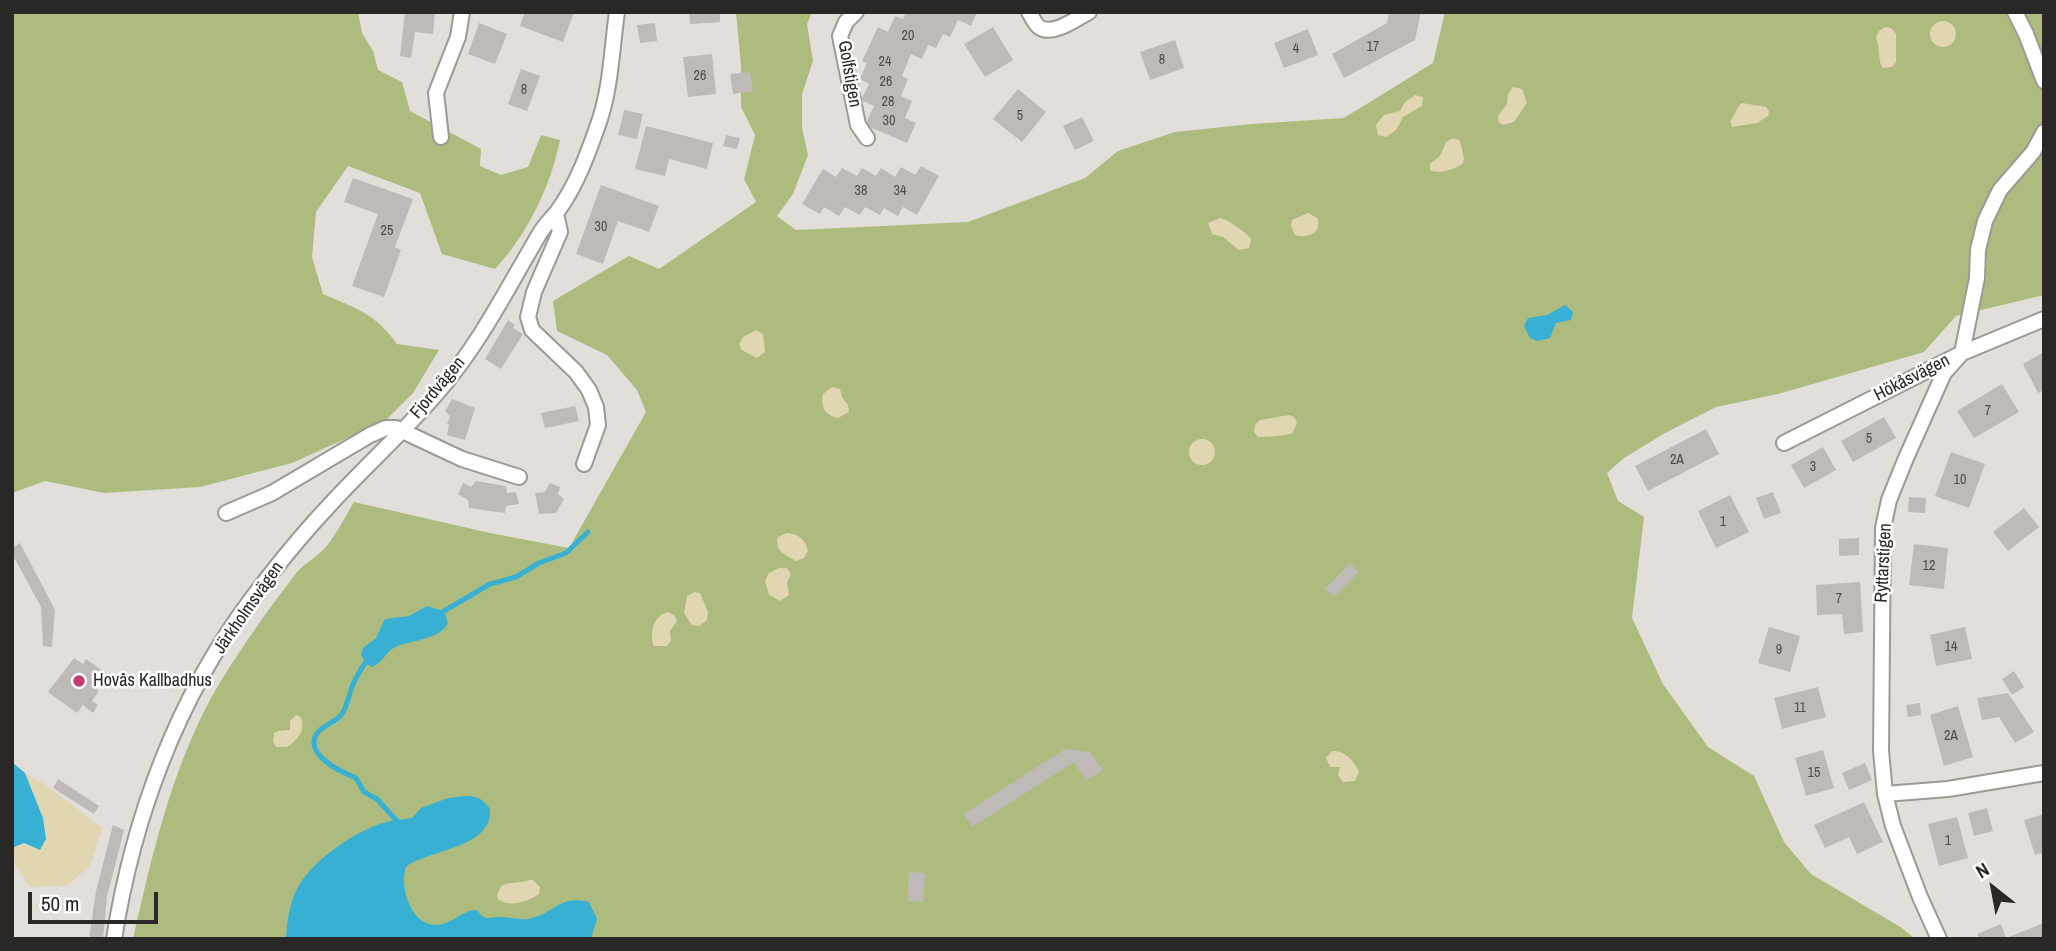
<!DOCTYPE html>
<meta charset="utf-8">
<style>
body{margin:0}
#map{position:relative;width:2056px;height:951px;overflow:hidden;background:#e2dfda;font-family:"Archivo Narrow",sans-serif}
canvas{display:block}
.frame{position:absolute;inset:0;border:14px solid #2a2826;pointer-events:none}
.north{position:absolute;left:1958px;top:853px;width:70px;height:70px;-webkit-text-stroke:5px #fff;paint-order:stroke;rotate:329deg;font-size:19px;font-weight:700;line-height:28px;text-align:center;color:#2a2826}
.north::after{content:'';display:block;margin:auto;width:24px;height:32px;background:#2a2826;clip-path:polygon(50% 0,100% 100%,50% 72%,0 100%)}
.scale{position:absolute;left:28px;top:892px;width:130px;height:32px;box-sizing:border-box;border:4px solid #2a2826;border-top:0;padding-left:9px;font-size:21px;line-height:24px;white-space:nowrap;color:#2a2826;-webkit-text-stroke:5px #fff;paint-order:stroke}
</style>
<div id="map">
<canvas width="2056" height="951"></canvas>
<div class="frame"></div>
<div class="north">N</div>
<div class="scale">50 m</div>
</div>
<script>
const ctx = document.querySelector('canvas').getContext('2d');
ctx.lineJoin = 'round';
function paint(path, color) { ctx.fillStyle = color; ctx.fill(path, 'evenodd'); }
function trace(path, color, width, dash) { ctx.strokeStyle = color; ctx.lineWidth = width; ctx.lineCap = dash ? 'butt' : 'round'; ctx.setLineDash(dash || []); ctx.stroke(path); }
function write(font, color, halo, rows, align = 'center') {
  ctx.font = font + ' "Archivo Narrow",sans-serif'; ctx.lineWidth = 5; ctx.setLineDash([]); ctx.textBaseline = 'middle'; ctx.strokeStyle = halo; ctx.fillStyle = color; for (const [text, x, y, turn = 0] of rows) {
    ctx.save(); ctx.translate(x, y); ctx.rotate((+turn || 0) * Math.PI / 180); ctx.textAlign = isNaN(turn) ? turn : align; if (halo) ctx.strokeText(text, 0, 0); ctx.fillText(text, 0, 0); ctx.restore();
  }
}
paint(new Path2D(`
 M12,12H358L362,33L373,51L378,70L402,82L410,111L481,149L480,166L501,175L528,167L541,135L560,140C551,186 527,235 495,269L442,254L420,193L348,166L316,212L312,257L323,294C357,309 375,313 397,344L439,350L413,393L385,421L292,463L200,487L104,493L45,481L12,493Z
 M736,12H812L807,24L813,61L802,94V128L808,155L793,194L777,216L796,230L968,222L1085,178L1118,151L1175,132L1251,124L1344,118L1433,63L1445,12H2044V295L1956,316L1924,352L1778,394L1716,407L1665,433L1624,458L1607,473L1618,501L1644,517L1632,618L1663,684L1708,747L1754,776L1784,842L1811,874L1902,928L1915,939H133C154,846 176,749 229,668C250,635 273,603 297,572C305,563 317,557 325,548C336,535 345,517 354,502L490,533L569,548L646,412L637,390L607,355L557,331L553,301L629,256L659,269L756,202L744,179L755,135L741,107V66Z`), '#adbc7e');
paint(new Path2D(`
 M1930 34a13 13 0 1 1 26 0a13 13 0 1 1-26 0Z
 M1885,27L1891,28L1896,34V62L1892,67L1883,68C1877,60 1881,50 1876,38L1879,31Z
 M1513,87L1522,89L1527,103L1514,122L1503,125L1499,123L1498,116L1507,104L1508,94Z
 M1415,95L1423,97L1422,106L1403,117L1396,130L1386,137L1378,135L1376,125L1384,115L1400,111L1405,102Z
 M1742,103L1766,107L1769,111L1768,116L1757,123L1732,127L1730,121C1736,115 1736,107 1742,103Z
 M1453,138L1459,140C1462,146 1462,152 1464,158L1463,163C1456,169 1439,175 1430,170V164L1440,156L1446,142Z
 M1308,213L1317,218C1323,233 1307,239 1295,235L1291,226L1292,220Z
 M1220,218C1227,219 1247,233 1251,239L1249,248L1239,250L1223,237L1212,234L1208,223Z
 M756,330L763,334L765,352L757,358L742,350L739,344L743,337Z
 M832,387L840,389L842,397L848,405L849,412L838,418C825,416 820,406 823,394Z
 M1289,415L1294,417L1297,422L1293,433C1284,436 1267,437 1258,437L1254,432L1255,425L1260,420Z
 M1189 452a13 13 0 1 1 26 0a13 13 0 1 1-26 0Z
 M787,533C799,534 805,539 808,551L804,558L796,561C786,555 774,551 778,537Z
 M779,568H787L791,574L787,583L789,595L780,601L769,595L765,581L769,573Z
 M694,592L700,593L708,612L707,620L699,626L692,625L684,613L687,596Z
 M668,612L674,615L677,621L670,631L671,641L667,646H654C649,634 653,616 668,612Z
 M296,715L300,716C307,729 298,740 287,747H276L273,741L274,733L278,731L290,730V721Z
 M1332,751C1345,750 1354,761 1359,772L1355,781L1343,782L1338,775L1340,767H1330L1326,758Z
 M25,773L46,785L102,828L91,865L67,886L30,887L12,860V848L24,843L32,848L43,818Z
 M529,880H533L540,887L539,894C527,902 510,908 498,899L497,895L501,886C510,881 519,884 529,880Z`), '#e0d6b1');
paint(new Path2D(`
 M1565,305L1573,312L1571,320L1556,323L1550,338L1537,341L1530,338L1524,326L1528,318L1547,315Z
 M427,606L444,611L448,623C441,639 413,640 398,646C386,650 384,662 372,667L365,663L361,654L363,648L376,638L385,619L409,616Z
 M12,762L25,773L43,818L46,839L40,850L24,843L12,848Z
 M466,796C478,796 483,799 490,809C493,849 428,849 406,867C399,886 411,926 436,925C450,925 459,913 473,910H477C486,922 487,917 500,917C509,917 518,920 527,919C554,915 558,894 589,902L597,919L591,939H286C287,922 289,906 296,891C309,862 359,827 391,821C398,820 405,819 412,818L421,808L448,798Z`), '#37b0d3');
trace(new Path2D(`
 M444,611L490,584L516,577L539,563L566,553L588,532
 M365,663C361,669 357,676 354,682C349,692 348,705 342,714C337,721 327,724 320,730C298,752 341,772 356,778L364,792L377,799L397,821`), '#37b0d3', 5);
paint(new Path2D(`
 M405,12H435L433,34L415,32L411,58L400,56Z
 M525,12H574L563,42L520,26Z
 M689,12H720V22L690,24Z
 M906,12H977L971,26L958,20L950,37L943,34L936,48L928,45L922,59L911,54L902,76L908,79L901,96L912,101L905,118L916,123L907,143L865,125L874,106L861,100L869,84L860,79L867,63L862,61L878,27L888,32L895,16L903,19Z
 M1389,12H1421L1415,40L1344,78L1332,54L1387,23Z
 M479,23L507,34L495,64L468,54Z
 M655,23L657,41L640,43L637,25Z
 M993,27L1013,60L985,77L964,44Z
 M1308,29L1318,55L1284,68L1274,43Z
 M1175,40L1184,68L1150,80L1140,52Z
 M712,54L716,94L688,97L683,57Z
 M521,69L540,76L527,111L508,104Z
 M750,72L753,91L733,94L730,74Z
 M1018,89L1046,112L1022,142L993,119Z
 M624,110L643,114L637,139L618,135Z
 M1082,117L1094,141L1075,150L1063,126Z
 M646,126L713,143L707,169L669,159L665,176L635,169Z
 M726,135L740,138L737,149L723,146Z
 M921,166L939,176L917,215L903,207L898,216L884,208L880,215L865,207L860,215L845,207L839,216L824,207L820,214L802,204L823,169L836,177L842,168L857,176L862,168L876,176L881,168L895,177L901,167L915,175Z
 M353,178L413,199L395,247L401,250L384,297L352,286L378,214L344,202Z
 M601,185L659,206L649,232L618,221L603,264L576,254Z
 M508,320L515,325L513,328L523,334L501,369L485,359Z
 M2044,352V390L2038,393L2023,364Z
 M2002,384L2019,412L1974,438L1957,411Z
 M452,399L475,408L465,440L447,435L449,425L447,424L450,416L445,411Z
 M575,406L579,421L545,428L541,413Z
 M1884,417L1896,438L1853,462L1841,441Z
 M1706,429L1719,454L1648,491L1635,466Z
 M1823,447L1836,470L1804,488L1791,465Z
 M1951,452L1985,464L1969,508L1935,496Z
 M476,481L506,486L507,493L516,492L519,504L506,506L505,513L469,508L468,500L458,494L463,483L471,487Z
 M550,483L560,487L558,494L564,499L556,513L539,514L535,493L545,492Z
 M1773,492L1781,513L1764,519L1756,498Z
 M1730,495L1749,532L1716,548L1698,511Z
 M1909,497L1926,498L1925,513L1908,512Z
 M2024,508L2039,527L2008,551L1993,532Z
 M1859,538V555L1839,556V539Z
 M20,543L55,610L52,647L43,646L41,607L15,559L12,561V548Z
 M1914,544L1948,548L1944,589L1909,585Z
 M1350,563L1359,572L1334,597L1325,589Z
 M1860,582L1863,632L1844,634L1842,614L1817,615L1816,585Z
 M1769,627L1800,636L1790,672L1758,663Z
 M1965,627L1972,659L1936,666L1930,635Z
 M74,658L83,664L86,659L106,673L95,688L99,691L92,701L98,705L93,713L83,705L77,713L48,692Z
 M2014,671L2024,687L2012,695L2002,679Z
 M1818,687L1826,717L1782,729L1774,698Z
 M2008,693L2034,732L2015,743L1999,717L1982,720L1977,698Z
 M1920,703L1921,715L1908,717L1906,705Z
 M1958,706L1973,757L1944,766L1930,715Z
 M1065,749L1090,752L1103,770L1086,780L1074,762L972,827L964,814Z
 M1823,750L1834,788L1806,796L1795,758Z
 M1865,763L1872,780L1849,790L1842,773Z
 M58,779L99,806L94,814L53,788Z
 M1864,802L1883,842L1857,854L1849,837L1825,848L1814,825Z
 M1987,808L1993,831L1974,836L1968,813Z
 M2044,814V852L2035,855L2024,820Z
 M1957,817L1968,858L1939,866L1928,824Z
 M113,825L124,830L107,897L103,939H89L96,891Z
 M909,872L925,873L923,902L908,901Z
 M2044,923V939H1979L1977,934L2001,924L2006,938Z`), '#bfbab7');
const minor = new Path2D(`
 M856,12L846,22L840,36L858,125L867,138
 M1029,12C1032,17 1035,24 1039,27C1052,37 1077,18 1089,12
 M2015,12L2026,34L2044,81
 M441,137L436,93L458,37L462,12
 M556,213L560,232L534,292L528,317L532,330L576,372L589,390L596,407L598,425L584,464
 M1784,443L1962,353L2044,319
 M226,513L272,493L370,435L386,428H396L462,459L519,477
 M1885,794L1948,789L2044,773
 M114,939C133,818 177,699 250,601C274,569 299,538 326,509C362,469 403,433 438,392C480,344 508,287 540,233C545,225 551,219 557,212C577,185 589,151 600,119C611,85 612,47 617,12
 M1939,939L1920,897L1893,826L1885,794L1881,751L1883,528L1889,500L1906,458L1944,373L1962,353L1977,278L1978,250L1985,221L2000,190L2033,152L2044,132`);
trace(minor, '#9d9a95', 18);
trace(minor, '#fff', 14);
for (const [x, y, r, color] of [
 [79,681,7,"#c63b72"]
]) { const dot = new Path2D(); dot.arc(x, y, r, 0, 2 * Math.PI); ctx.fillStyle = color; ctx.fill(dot); trace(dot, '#fff', 2.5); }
write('14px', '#4f4c4a', null, [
 ["20",908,36],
 ["17",1373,47],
 ["4",1296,49],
 ["8",1162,60],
 ["24",885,62],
 ["26",700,76],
 ["26",886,82],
 ["8",524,90],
 ["28",888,102],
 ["5",1020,116],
 ["30",889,121],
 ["38",861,191],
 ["34",900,191],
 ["30",601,227],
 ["25",387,231],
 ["7",1988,411],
 ["5",1869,439],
 ["2A",1677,460],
 ["3",1813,467],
 ["10",1960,480],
 ["1",1723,522],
 ["12",1929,566],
 ["7",1839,599],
 ["14",1951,647],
 ["9",1779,650],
 ["11",1800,708],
 ["2A",1951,736],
 ["15",1814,773],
 ["1",1948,841]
]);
write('18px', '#2a2826', '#fff', [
 ["Golfstigen",849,74,80],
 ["Hökåsvägen",1912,378,-27],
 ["Fjordvägen",438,388,-50],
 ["Ryttarstigen",1884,563,-87],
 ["Järkholmsvägen",249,608,-55]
]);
write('18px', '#2a2826', '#fff', [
 ["Hovås Kallbadhus",93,681]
], 'left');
</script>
